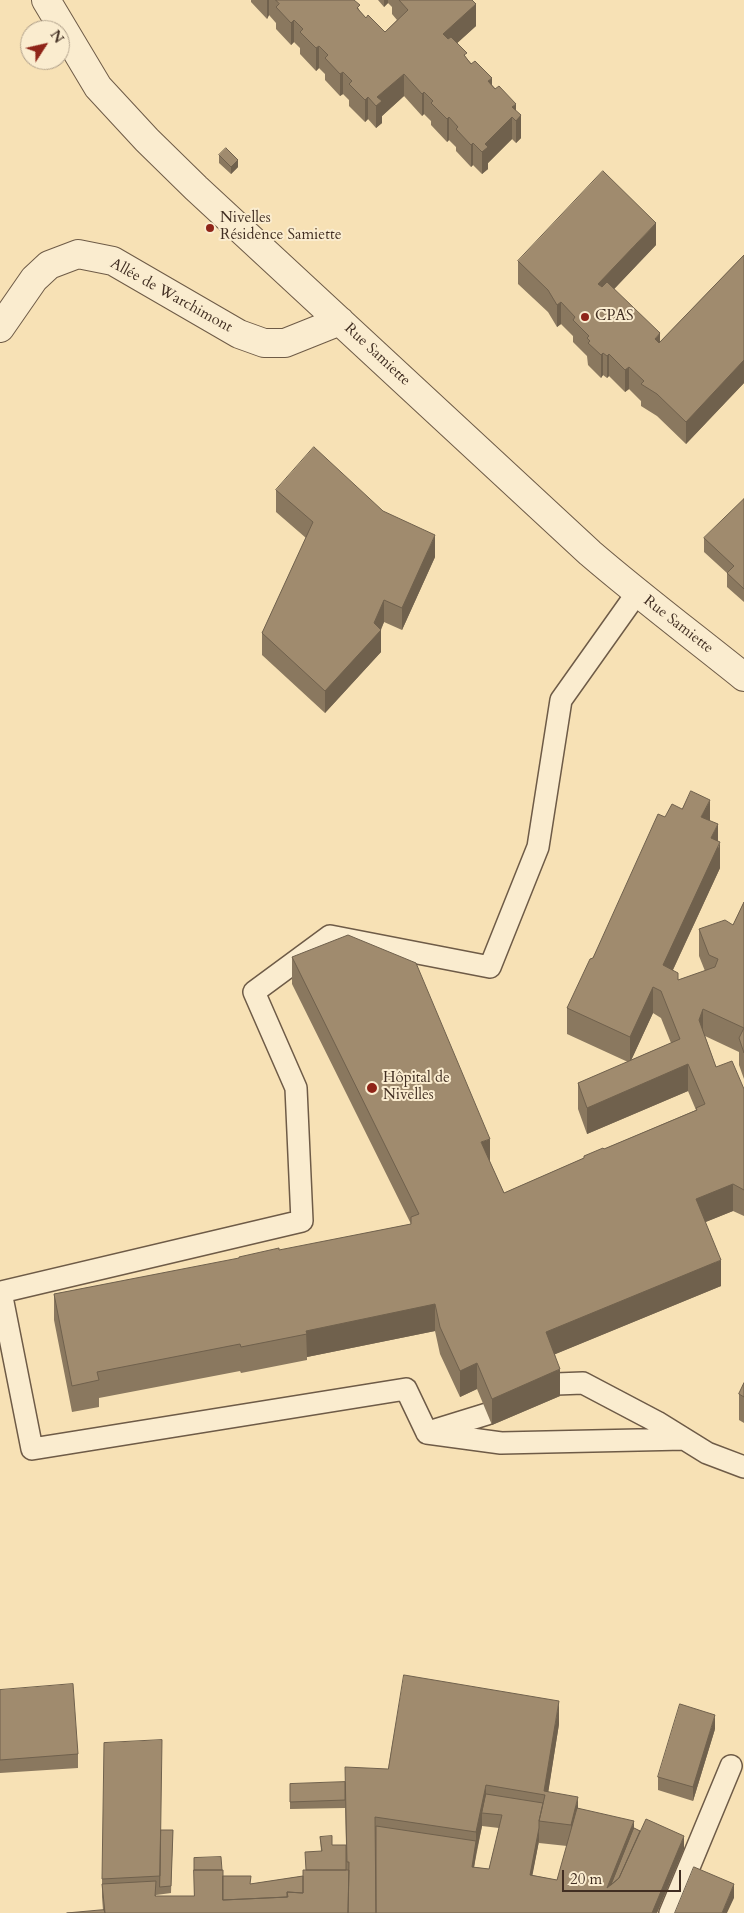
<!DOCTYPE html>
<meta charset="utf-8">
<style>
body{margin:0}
#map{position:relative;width:744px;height:1913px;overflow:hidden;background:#f7e1b5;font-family:Cardo,serif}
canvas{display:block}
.north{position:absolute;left:20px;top:20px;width:50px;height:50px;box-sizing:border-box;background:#faeccf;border:1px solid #b0a08a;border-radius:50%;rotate:55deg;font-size:14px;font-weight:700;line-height:20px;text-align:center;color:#412e22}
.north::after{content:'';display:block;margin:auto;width:18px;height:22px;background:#8f2418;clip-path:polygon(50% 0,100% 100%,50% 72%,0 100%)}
.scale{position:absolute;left:562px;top:1870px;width:119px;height:22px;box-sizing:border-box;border:2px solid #412e22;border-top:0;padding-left:6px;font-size:15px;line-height:18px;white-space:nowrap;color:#412e22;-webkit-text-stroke:4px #faeccf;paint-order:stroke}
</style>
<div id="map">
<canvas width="744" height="1913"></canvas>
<div class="north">N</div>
<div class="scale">20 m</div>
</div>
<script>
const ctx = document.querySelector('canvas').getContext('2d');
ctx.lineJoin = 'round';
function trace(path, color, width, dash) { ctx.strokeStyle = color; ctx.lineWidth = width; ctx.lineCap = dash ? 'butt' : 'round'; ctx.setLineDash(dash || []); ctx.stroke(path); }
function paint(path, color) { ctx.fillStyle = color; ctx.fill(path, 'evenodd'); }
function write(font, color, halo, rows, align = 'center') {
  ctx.font = font + ' Cardo,serif'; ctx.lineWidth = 4; ctx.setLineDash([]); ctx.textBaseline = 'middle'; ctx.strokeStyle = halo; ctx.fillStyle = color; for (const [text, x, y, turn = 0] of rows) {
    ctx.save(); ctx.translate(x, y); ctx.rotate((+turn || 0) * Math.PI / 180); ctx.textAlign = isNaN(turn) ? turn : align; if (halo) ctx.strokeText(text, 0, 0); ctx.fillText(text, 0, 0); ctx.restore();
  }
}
const lane = new Path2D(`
 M556,1384L583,1383L657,1422L707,1453L744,1467
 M432,1431L487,1414
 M427,1433L406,1389L32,1449L1,1292L302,1221L296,1088L254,992L330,936L490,967L538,847L561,700L637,593
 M427,1433L501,1443L684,1439
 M670,1913L731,1766`);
const street = new Path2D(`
 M46,0L98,87L147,140L196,188L590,553C640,596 693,636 744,677
 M0,328L34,279L49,265L78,254L113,261L239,334L264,343H285L340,321`);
trace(lane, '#6e5b47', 24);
trace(street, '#6e5b47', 30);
trace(lane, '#faeccf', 21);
trace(street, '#faeccf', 28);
paint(new Path2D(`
 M251,0H354L360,11L366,18L385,32L397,20L392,14V7L388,3L384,7L378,0H472L476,26L457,43L467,59L516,110L521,138L516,143L512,139L488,163V169L482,174L473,165L471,167L456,151V147L449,140L447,142L431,125V121L424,114L422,116L404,96L382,116V123L376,128L368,119L365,122L349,106V100L343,94L340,96L325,80V74L319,68L316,71L300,54V48L294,42L291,45L276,29V23L269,15L267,19L251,2Z
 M219,155L238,167L231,174L219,163Z
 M656,245L614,289L660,342L744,255V383L686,444L657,416L641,406V401L629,389L625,392L609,376L607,378L603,375L601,378L588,365L587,356L573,342V336L561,324L557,327L548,312L518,284V261Z
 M276,490L383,511L435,557L402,630L384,622L381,630V652L325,713L262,655V633L306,538L276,512Z
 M744,499V602L727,587V573L704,552V538Z
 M665,817L710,821L718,841L720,868L673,970L678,980L705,971L699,956V929L733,925L744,902V1079L739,1065V1052L705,1036L716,1067L744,1089V1216L733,1211L705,1222L721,1286L555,1354L560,1396L492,1425L477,1389L460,1397L440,1354L435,1331L307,1357V1360L241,1373L240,1371L99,1398V1407L72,1412L54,1320V1294L239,1259L411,1224L292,984V957L490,1162L504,1193L584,1158V1156L604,1149L696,1110L688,1091L587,1134L578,1109V1083L628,1062L567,1034V1008ZM653,1013L661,1018L671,1043L631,1060Z
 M744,1383V1423L739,1420V1394Z
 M0,1690L78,1754V1768L0,1773Z
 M559,1724L548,1792L578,1808L634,1828L684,1849L657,1913H67L103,1910L102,1897V1879L161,1830H173L171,1893L156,1895V1896H194V1870L223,1876L251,1884L303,1876L306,1870L321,1851L320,1837L332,1845H346L345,1808L290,1809V1784L345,1782L388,1769ZM482,1826L499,1828L489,1869L474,1867ZM539,1841V1843L567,1846L557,1880L532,1875Z
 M715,1729L693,1801L658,1790V1777Z`), '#8a785f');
paint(new Path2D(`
 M267,0H269V15L267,19Z
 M384,0H388V3L384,7Z
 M476,4V26L443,56V34Z
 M294,20V42L291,45V23Z
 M319,46V68L316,71V48Z
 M343,72V94L340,96V74Z
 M404,74V96L382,116V123L376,128V106L377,97Z
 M492,78V100L488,81Z
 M424,92V114L422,116V94Z
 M368,97V119L365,122V100Z
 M516,104V120L521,115V138L516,143V121L512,107Z
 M449,117V140L447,142V119Z
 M512,117V139L488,163V169L482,174V152L485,144Z
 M473,143V165L471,167V145Z
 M238,160V167L231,174V167Z
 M656,223V245L598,306V284Z
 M561,302V324L557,327V305Z
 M660,333V355L655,339Z
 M603,353V375L601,378V355Z
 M609,354V376L607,378V356Z
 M744,360V383L686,444V422Z
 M629,367V389L625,392V370Z
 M435,535V557L402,630V608Z
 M384,600V622L380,631L381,630V652L325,713V691L374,623Z
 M710,800V826L701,817Z
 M718,824V848L720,842V868L663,991V965L711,838Z
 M653,987V1013L630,1063V1037Z
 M703,1009V1035L699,1020Z
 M688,1064V1091L587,1134V1108Z
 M490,1139V1165L481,1142Z
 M733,1184V1211L696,1226V1199Z
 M721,1260V1286L546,1358V1332Z
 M435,1304V1331L307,1357L306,1331Z
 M477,1363V1389L460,1397V1371Z
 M560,1369V1396L492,1425V1399Z
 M559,1701V1724L545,1813L544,1791Z
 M715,1715V1729L693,1801V1787Z
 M486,1785V1808L482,1813V1826L476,1854L472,1881V1867L476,1841V1832Z
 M578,1797V1820L571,1847V1825Z
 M634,1821V1835L619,1892L607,1888Z
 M539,1828V1841L530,1888V1875Z
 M684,1836V1849L657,1913H652Z
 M734,1884V1898L727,1913H722Z`), '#70614d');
const building = new Path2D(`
 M276,0H354L360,5L357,8L366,18L368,15L385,32L408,10L399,0H472L476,4L443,34L448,39L451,37L467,53L464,55L471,64L475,61L492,78L488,81L495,89L499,86L516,104L512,107L521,115L516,121L512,117L485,144L488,147L482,152L473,143L471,145L456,129L458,127L449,117L447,119L431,103L433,101L424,92L422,94L404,74L377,97L382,101L376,106L368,97L365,100L349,84L352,81L343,72L340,74L325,58L328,55L319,46L316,48L300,32L303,29L294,20L291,23L276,7L279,4Z
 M226,148L238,160L231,167L219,155Z
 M603,171L656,223L598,284L602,287L607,282L660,333L655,339L659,343L744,255V360L686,422L657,394L641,384L644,381L629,367L625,370L609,354L607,356L603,353L601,355L588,343L590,341L587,338L589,336L573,320L575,317L561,302L557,305L548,290L518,261Z
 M314,447L383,511L435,535L402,608L384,600L374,623L381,630L325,691L262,633L313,522L276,490Z
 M744,499V589L727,573L734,566L704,538Z
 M691,791L710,800L701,817L718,824L711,838L720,842L663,965L678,973V980L715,967L718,959L709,955L699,929L725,920L733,925L744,902V1053L739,1038L744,1028L703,1009L699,1020L716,1067L732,1061L744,1089V1190L733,1184L696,1199L721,1260L546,1332L560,1369L492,1399L477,1363L460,1371L440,1327L435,1304L306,1331L307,1334L241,1347L240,1344L97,1372L99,1380L72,1386L54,1294L239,1258V1257L279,1248V1250L411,1224V1217L419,1214L292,957L348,935L416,963L490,1139L481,1142L504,1193L584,1158V1156L603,1148L604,1149L697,1110L696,1108L705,1104L688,1064L587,1108L578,1083L680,1039L661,991L653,987L630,1037L567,1008L590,959L593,958L658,814L665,817L672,804L682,809Z
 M744,1383V1397L739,1394Z
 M404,1675L559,1701L544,1791L578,1797L571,1825L539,1821L545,1795L486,1785L476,1832L375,1817L376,1913H348L349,1862H347L345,1767L388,1769Z
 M73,1684L78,1754L0,1760V1690Z
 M680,1704L715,1715L693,1787L658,1777Z
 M162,1740L160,1876L102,1879L104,1743Z
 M345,1782V1800L290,1802V1784Z
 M486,1794L543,1803L539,1821V1828L530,1875L557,1880L577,1808L634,1821L607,1888L619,1878L646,1819L684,1836L652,1913H376V1826L476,1841L472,1867L489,1869L502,1815L482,1813Z
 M634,1828L640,1831L619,1878L611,1885Z
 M161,1830H173L171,1886L160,1887Z
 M332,1836V1845H346V1870H306L305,1852L322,1851L320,1837Z
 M221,1857L222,1870H194V1858Z
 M694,1867L734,1884L722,1913H675Z
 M194,1870H223V1900L288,1897L287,1892L303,1893V1870H349L348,1913H105L102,1884L156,1881L155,1896H194Z
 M223,1876H251L250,1884L303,1876V1893L287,1892V1897L223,1900Z
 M104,1910L105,1913H67Z`);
paint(building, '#a08b6e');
trace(building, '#70614d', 1);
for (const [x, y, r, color] of [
 [210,228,5,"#8f2418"],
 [585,317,5,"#8f2418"],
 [372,1088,6,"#8f2418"]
]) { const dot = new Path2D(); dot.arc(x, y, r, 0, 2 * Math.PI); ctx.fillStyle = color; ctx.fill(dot); trace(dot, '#faeccf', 2); }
write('15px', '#412e22', '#faeccf', [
 ["Nivelles",220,219],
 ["Résidence Samiette",220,236],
 ["CPAS",595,317],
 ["Hôpital de",383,1079],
 ["Nivelles",383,1096]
], 'left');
write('15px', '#412e22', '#faeccf', [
 ["Allée de Warchimont",171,296,29],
 ["Rue Samiette",377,355,43],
 ["Rue Samiette",678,625,38]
]);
</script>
